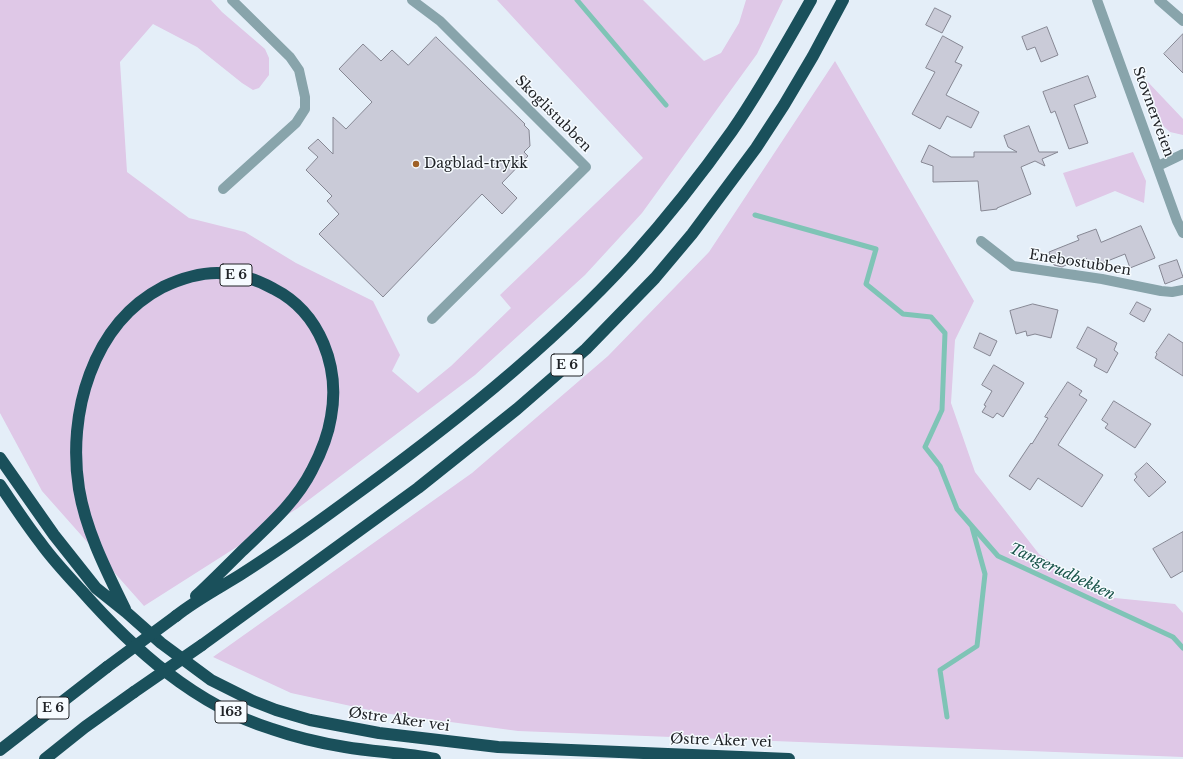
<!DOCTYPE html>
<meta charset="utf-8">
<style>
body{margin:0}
canvas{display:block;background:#e4eef8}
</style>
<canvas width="1183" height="759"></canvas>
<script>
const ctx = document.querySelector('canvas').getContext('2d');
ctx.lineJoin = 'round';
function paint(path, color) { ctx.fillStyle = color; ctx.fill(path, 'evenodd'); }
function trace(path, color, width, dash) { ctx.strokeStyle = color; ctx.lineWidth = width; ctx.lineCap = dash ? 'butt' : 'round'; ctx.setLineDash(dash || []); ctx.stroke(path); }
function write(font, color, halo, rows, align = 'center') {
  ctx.font = font + ' "Libre Baskerville",serif'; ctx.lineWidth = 3; ctx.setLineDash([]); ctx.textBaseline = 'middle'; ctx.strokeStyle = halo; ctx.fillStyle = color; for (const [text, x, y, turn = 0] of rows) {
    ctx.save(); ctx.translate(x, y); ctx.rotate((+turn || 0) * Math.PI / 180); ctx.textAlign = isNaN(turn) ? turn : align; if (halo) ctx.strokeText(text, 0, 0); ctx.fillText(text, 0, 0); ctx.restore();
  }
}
paint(new Path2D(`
 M0,0H211L222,12L265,49L269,58V75L259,88L253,90L242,83L197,47L153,24L120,62L127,172L189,218L245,232L296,263L373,301L400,355L392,371L418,393L451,366L511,308L500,295L643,158L497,0H643L704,61L721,53L739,23L746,0H783L757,54L642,213L585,275L475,375L298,508L144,606L42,491L0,413Z
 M835,61L974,301L955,340L951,403L975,472L1039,554L1105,597L1175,604L1183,613V757L518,731L383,713L291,693L213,657L472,473L608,356L709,252Z
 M1147,81L1183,119V135L1170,132L1161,124Z
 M1133,152L1146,181L1144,203L1115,191L1076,207L1063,173Z`), '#dfc8e7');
trace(new Path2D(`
 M577,0L666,105
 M755,215L876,249L866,284L903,314L931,317L945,333L942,410L925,447L940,466L957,509L998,556L1173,637L1183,648
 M947,717L940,670L977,646L985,574L972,527`), '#7fc4b6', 5);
const building = new Path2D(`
 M935,8L951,16L942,33L926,25Z
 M1047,27L1058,55L1041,62L1035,47L1027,50L1022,37Z
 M1183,34V73L1164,54Z
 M943,36L963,47L955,62L962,65L946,95L979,112L971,128L947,116L940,129L912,114L935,72L926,68Z
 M436,37L525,124L524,125L529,130L530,146L524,152L528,156L502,183L517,198L502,214L482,194L383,297L319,234L339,214L327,201L332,196L306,170L318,157L308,148L318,139L333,154V117L346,129L372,102L339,69L363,44L381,61L392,50L408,65Z
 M1088,76L1096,97L1074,105L1088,143L1069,149L1055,111L1051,113L1043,92Z
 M1029,126L1039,152H1058L1042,159L1045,166L1035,161L1021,167L1031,194L997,208V209L981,211L978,181L933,182V166L921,162L929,145L951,157H974V152H1017L1008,147L1004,136Z
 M1141,226L1155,258L1130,268L1125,254L1090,268L1086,258L1071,264L1070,263L1062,267L1054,265L1049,252L1079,240L1077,236L1096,229L1101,242Z
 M1177,260L1183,277L1165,284L1159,266Z
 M1137,302L1151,309L1144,322L1130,314Z
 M1033,304L1058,310L1051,338L1035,334L1027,336L1026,331L1016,334L1010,311Z
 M1088,327L1117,343L1114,350L1118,353L1107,373L1094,366L1097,359L1077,348Z
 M980,333L997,341L990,356L974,348Z
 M1169,334L1183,343V376L1155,358L1157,354L1156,353Z
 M994,365L1024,383L1003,417L997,413L993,418L982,412L986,406L984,405L992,391L982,385Z
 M1068,382L1082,391L1079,395L1087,400L1058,445L1103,475L1082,507L1038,478L1030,490L1009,476L1031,443L1032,444L1048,418L1045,417Z
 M1114,401L1151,424L1135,448L1105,428L1108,424L1102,420Z
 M1147,463L1166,482L1149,497L1134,480L1137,477L1135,474Z
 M1183,532V571L1171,578L1153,549Z`);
paint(building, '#cacbd8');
trace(building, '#868793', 1);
trace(new Path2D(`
 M412,0L440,21L586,167L432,319
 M1097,0L1177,221L1183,233
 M1159,0L1183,21
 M1158,166L1183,154
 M223,189L296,123L305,109V97L299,70L290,57L232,0
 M981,241L1013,266L1102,279L1161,291L1172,292L1183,290`), '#88a4ab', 10);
trace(new Path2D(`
 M0,458L54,535L96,588L126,612L161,643L211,680L253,701L276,710L310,720L379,733L498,747L789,759
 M0,485C13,504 26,524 40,542C52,559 67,575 81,590C133,649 195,705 272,729C295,737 320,743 345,747C375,752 405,753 435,759
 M125,609C106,570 86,531 79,489C67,414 92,324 163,287C180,279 198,273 217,273C237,273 256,279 274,289C321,313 340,368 331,417C328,436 321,453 312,470C296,502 268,526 242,551C227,566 212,581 196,596
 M176,616C196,600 219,588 240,575C276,552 310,528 344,503C446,429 546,351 631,258C667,218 701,175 732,131C761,89 786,44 811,0
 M202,645L418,488L517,409L586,349L655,278L692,234L756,148L784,105L813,56L843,0
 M0,750L107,667
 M45,759L85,727L134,692`), '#1a505b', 12);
trace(new Path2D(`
 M107,667L176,616
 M134,692L202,645`), '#1a505b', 12);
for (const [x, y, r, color] of [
 [416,164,4,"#9e6026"]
]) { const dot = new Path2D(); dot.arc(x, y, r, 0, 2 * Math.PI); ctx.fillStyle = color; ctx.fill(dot); trace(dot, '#f6fbff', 1.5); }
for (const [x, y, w] of [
 [236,275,32],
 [567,365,32],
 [53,708,32],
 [231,712,32]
]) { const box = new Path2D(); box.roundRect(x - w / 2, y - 11, w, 22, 3); ctx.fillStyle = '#f6fbff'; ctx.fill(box); trace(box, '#202327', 1); }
write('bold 13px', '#202327', null, [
 ["E 6",236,275],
 ["E 6",567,365],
 ["E 6",53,708],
 ["163",231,712]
]);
write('14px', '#202327', '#f6fbff', [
 ["Stovnerveien",1153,112,70],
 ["Skoglistubben",553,114,45],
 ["Enebostubben",1080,263,9],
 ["Østre Aker vei",399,720,8],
 ["Østre Aker vei",721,741,2]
]);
write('14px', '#202327', '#f6fbff', [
 ["Dagblad-trykk",424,164]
], 'left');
write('italic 15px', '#19544a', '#f6fbff', [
 ["Tangerudbekken",1062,572,25]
]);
</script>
